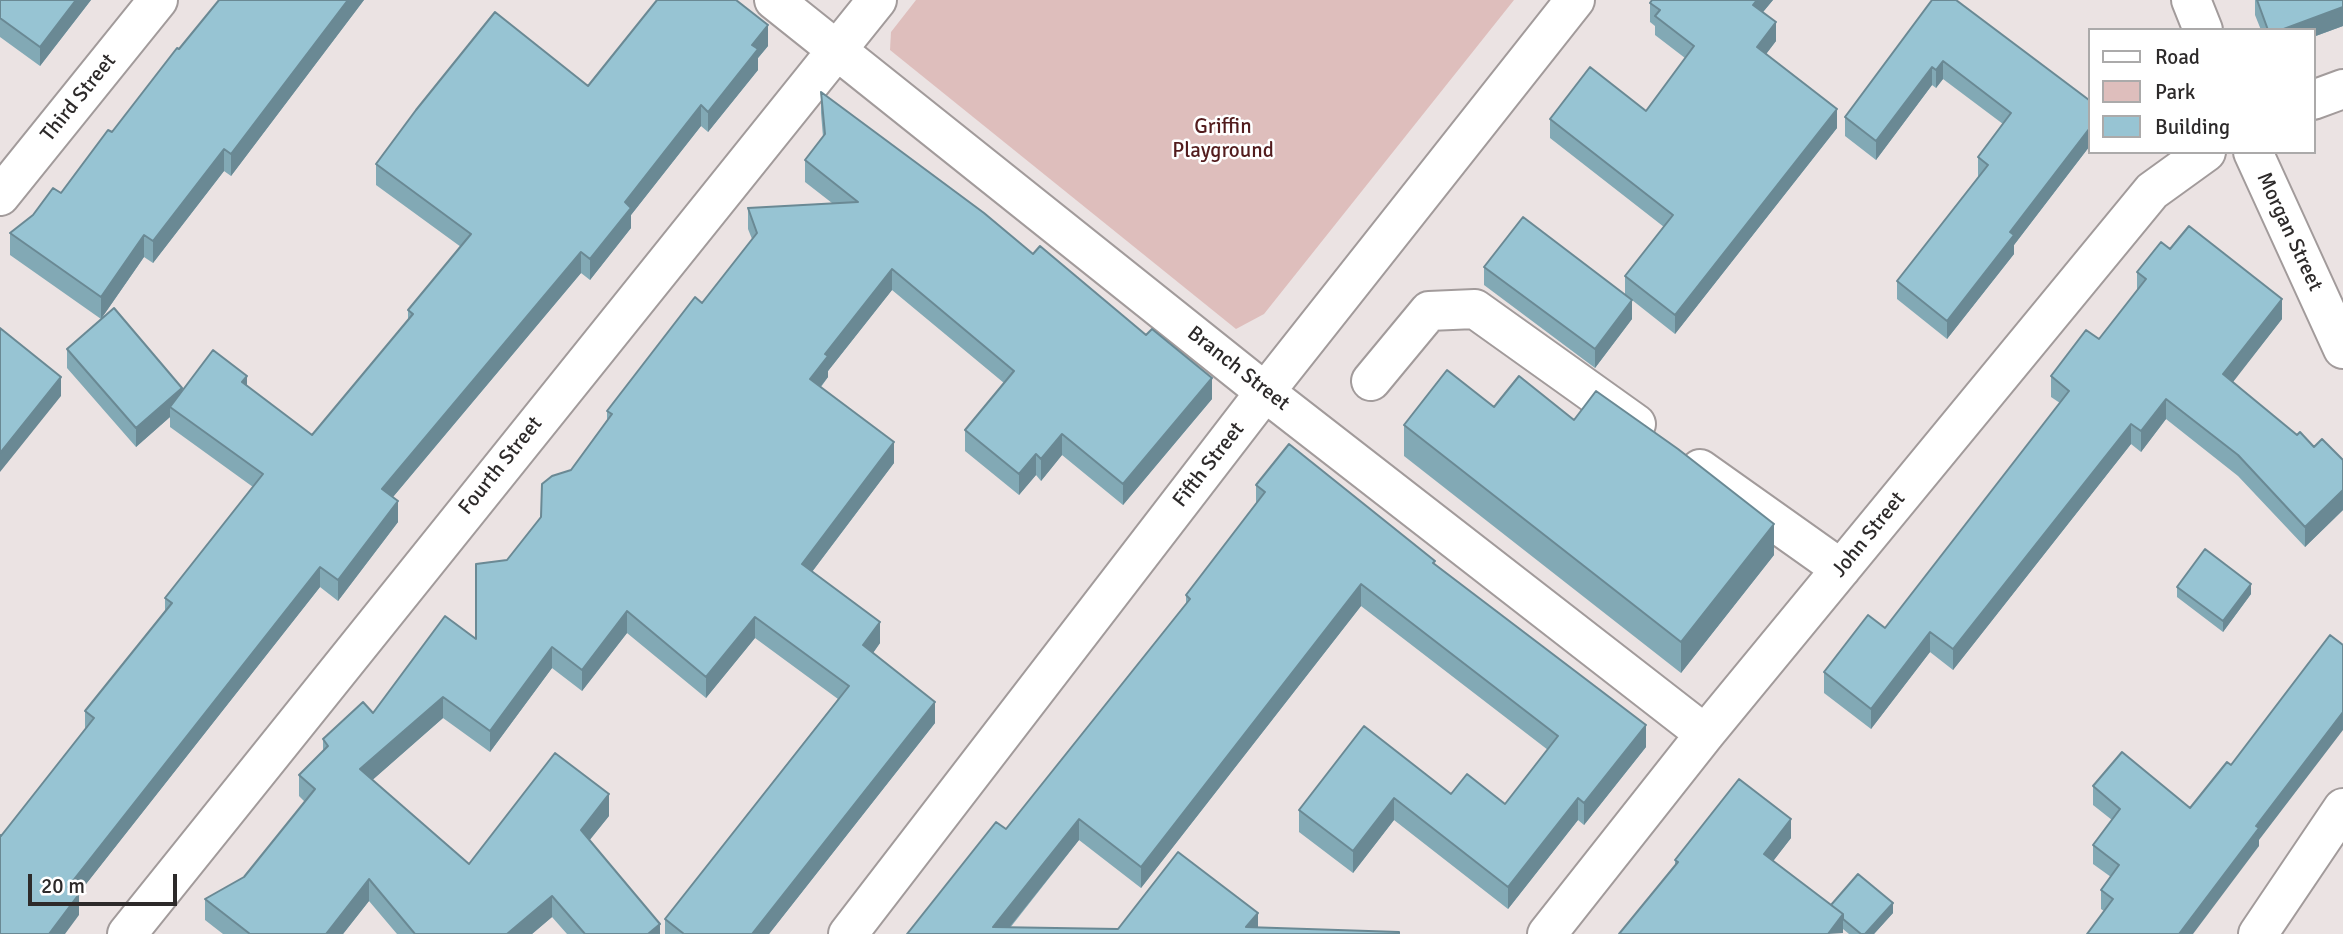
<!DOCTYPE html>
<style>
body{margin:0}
#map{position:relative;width:2343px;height:934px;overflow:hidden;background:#ebe3e3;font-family:Signika,sans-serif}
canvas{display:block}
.legend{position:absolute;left:2088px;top:28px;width:228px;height:126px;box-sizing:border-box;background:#fff;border:2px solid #abaaaa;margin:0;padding:9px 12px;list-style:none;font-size:21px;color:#2d2a2a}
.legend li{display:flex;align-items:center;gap:14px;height:35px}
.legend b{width:35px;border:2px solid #abaaaa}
.scale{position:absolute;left:28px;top:874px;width:149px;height:32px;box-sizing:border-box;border:4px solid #2d2a2a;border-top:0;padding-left:9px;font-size:21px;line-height:24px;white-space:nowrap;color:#2d2a2a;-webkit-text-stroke:5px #fff;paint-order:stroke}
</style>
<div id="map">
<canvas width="2343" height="934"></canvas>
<ul class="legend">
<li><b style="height:9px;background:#fff"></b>Road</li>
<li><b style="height:19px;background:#debebc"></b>Park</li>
<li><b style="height:19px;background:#97c4d3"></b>Building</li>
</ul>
<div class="scale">20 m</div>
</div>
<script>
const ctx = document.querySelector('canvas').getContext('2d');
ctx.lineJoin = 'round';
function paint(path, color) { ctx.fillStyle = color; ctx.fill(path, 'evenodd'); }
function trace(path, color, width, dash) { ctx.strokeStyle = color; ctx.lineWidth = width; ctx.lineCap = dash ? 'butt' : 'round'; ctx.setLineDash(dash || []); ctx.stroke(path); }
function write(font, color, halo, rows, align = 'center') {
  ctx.font = font + ' Signika,sans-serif'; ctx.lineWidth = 5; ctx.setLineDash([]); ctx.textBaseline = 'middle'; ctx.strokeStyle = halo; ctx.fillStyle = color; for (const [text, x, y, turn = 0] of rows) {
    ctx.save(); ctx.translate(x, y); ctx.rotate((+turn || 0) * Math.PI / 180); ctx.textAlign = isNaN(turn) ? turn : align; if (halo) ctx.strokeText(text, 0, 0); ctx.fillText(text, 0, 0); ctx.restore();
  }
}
paint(new Path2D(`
 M916,0H1514L1264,314L1236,329L890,50L891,32Z`), '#debebc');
const minor = new Path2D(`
 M774,0L1265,392L1705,734
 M2191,0L2203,30
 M2313,100L2343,89
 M2253,152L2343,349
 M0,196L158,0
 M1371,381L1429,311L1475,309L1636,424
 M1700,469L1841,569
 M127,934L877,0
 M848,934L1265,392L1575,0
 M1547,934L1705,734L2152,191L2206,152
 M2258,934L2343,808`);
trace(minor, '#a29b9b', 42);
trace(minor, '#fff', 38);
paint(new Path2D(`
 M0,0H91L40,66L0,37Z
 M219,0H364L231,176L224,171L153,263L144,257L101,319L10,255V233L61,193L112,132Z
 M1773,0L1763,12L1776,41L1766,54L1837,128L1675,334L1632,300V319L1595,368L1484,285V267L1625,294V276L1664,227L1550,138V119L1646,111L1685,58L1655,35V26L1650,22V3Z
 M1932,0L2089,100V147L2014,245V254L1947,339L1897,299V281L1979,177L1978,176V157L2003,124L1943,79L1936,88L1932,85L1876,160L1845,136V117Z
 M2255,0H2343V26L2313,37V30H2261L2255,15Z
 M768,46L758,58V70L708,132L701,126L631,215V228L590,280L581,273L393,497L398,522L338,601L320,587L78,894L79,915L1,836L85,729V711L165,611V598L253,487L170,427V417L136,447L67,368V349L182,391L247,386L312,435L408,320V310L461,247L376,185V164L588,86Z
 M821,92L1033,254L1212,399L1123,505L1062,455L1041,481L1036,475L1019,495L965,451V430L1004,383L892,290L828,371V377L821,387L894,463L812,572L880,643L873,653L935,723L769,934H665V919L838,699L755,638L706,698L627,633L582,691L552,668L490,752L443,718L372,780L469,864L609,816L589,840L660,934H567L552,917L532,934H397L369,901L343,934H223L205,920V899L244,877L305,802L299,796V775L323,751V739L373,713L476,639L507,560L541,517L571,470L607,420V411L702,303L752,239L748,229V208L832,203L805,182V160L823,137L821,113Z
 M2170,249L2282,319L2232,382L2297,435L2314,447L2343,460V510L2305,547L2238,476L2166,419L2141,452L2131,444L1953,670L1930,652L1871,729L1824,693V672L1885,628L2060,403L2051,397V376L2099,339L2137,291V272Z
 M1494,407L1574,420L1774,555L1681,673L1404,456V425Z
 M1256,485L1435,564L1646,747L1584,825L1578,820L1508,909L1394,820L1353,873L1299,832V810L1364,726L1451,794L1505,804L1548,750L1361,606L1141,888L1079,840L1010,928L1118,929L1258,928L907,934L1006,829L1186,604V595L1256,504Z
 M2177,587L2251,594L2223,632L2177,597Z
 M2093,786L2190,808L2259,840V846L2104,911L2101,909V890L2111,877L2093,864V845L2112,820L2093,805Z
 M1791,838L1773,861L1831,905L1893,913L1874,934H1849L1843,929V933L1675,865V860Z`), '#82a9b5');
paint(new Path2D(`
 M76,0H91L40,66V47Z
 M348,0H364L231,176V154Z
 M1757,0H1773L1753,24V5Z
 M2343,7V26L2313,37V30H2281Z
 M1776,22V41L1757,66V47Z
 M768,25V46L758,58V70L708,132V112L752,45Z
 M1943,61V79L1936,88V70Z
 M1932,67V85L1876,160V141Z
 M701,105V126L631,215V228L590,280V259L625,202Z
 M1837,109V128L1675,334V315Z
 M2089,129V147L2014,245V254L1947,339V321L2010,232Z
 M224,149V171L153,263V241Z
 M144,235V257L101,319V297Z
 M581,252V273L382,510V489Z
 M892,269V290L828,371V377L810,400V379L825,354Z
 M2282,299V319L2223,395V374Z
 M1632,300V319L1595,368V349Z
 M247,376V396L242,382Z
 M61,377V396L0,472V453Z
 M1212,378V399L1123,505V484Z
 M182,388V406L170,407V417L136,447V428Z
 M2166,399V419L2141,452V431Z
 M2131,424V444L1953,670V649Z
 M1062,434V455L1041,481V459Z
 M894,442V463L802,585V564Z
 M1036,454V475L1019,495V474Z
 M2342,479H2343V510L2305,547V527Z
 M398,501V522L338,601V580Z
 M1774,524V555L1681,673V642Z
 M320,567V587L68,907V887Z
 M1361,584V606L1141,888V867Z
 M2251,584V594L2223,632V621Z
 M627,611V633L582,691V670Z
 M755,617V638L706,698V677Z
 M880,622V643L863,667V645Z
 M1930,632V652L1871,729V709Z
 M552,647V668L490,752V731Z
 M443,697V718L360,791V769Z
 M935,702V723L769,934H752Z
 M2343,712V730L2259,840V846L2193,934H2179L2256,826Z
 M1646,725V747L1584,825V803Z
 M609,794V816L581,851V830Z
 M1394,798V820L1353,873V851Z
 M1578,798V820L1508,909V887Z
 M1079,819V840L1004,934L993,927Z
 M1791,819V838L1764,873V854Z
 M369,879V901L343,934H326Z
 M79,894V915L65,934H49Z
 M552,896V917L532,934H507Z
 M1893,903V913L1874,934H1865Z
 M1258,913V934L1246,927Z
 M1843,914V933L1828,934Z
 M660,924V934H648Z`), '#6a8994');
const building = new Path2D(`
 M0,0H76L40,47L0,18Z
 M219,0H348L231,154L224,149L153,241L144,235L101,297L10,233L33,215L53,188L61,193L108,130L112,132L177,48L179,49Z
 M657,0H736L768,25L752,45L758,49L708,112L701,105L625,202L631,208L590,259L581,252L382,489L398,501L338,580L320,567L68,887L79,894L49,934H0V835L1,836L94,718L85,711L172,603L165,598L263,474L170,407L213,350L247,376L242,382L312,435L413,314L408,310L471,234L376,164L416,110L495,12L588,86Z
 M1652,0H1757L1753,5L1776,22L1757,47L1837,109L1675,315L1625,276L1673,215L1550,119L1590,67L1646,111L1694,46L1655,16L1660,10L1650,3Z
 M1932,0H1956L2089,100V129L2010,232L2014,235L1947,321L1897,281L1988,165L1978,157L2011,113L1943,61L1936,70L1932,67L1876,141L1845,117Z
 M2257,0H2343V7L2281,30H2268Z
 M821,92L984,213L1033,254L1040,246L1146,335L1152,329L1212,378L1123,484L1062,434L1041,459L1036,454L1019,474L965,430L1014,371L892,269L825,354L828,356L810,379L894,442L802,564L880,622L863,645L935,702L752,934H684L665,919L849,686L755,617L706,677L627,611L582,670L552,647L490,731L443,697L360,769L469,864L555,753L609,794L581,830L660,924L648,934H585L552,896L507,934H415L369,879L326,934H250L205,899L244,877L315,789L299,775L328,746L323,739L363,702L373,713L445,616L476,639V564L507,560L541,517L542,484L552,476L571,470L612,414L607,411L695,297L702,303L757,233L748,208L858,202L805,160L825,134Z
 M1523,217L1632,300L1595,349L1484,267Z
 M2189,226L2282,299L2223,374L2297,435L2300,432L2314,447L2322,439L2343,460V490L2305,527L2238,455L2166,399L2141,431L2131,424L1953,649L1930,632L1871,709L1824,672L1868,615L1885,628L2069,391L2051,376L2086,330L2099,339L2146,279L2137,272L2161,242L2170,249Z
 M114,308L182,388L136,428L67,349Z
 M0,328L61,377L0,453Z
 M1447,370L1494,407L1519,376L1574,420L1596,391L1678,449L1774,524L1681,642L1404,425Z
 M1289,444L1435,561L1433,563L1646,725L1584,803L1578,798L1508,887L1394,798L1353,851L1299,810L1364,726L1451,794L1467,774L1505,804L1558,736L1361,584L1141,867L1079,819L993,927L1118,929L1178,852L1258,913L1246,927L1399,932V934H907L996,822L1006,829L1190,599L1186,595L1265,492L1256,485Z
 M2205,549L2251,584L2223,621L2177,587Z
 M2330,635L2343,645V712L2256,826L2259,828L2179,934H2087L2113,899L2101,890L2119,865L2093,845L2120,809L2093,786L2122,752L2190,808L2227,762L2231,765Z
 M1739,779L1791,819L1764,854L1843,914L1828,934H1619L1678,862L1675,860Z
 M1858,874L1893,903L1865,934H1861L1843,919V914L1831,905Z`);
paint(building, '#97c4d3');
trace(building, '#6a8994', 2);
write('21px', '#2d2a2a', '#fff', [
 ["Third Street",79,98,-51],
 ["Morgan Street",2289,232,65],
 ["Branch Street",1238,369,38],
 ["Fifth Street",1209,465,-52],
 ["Fourth Street",501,466,-51],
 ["John Street",1869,535,-51]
]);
write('21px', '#521c1d', '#fff', [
 ["Griffin",1223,127],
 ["Playground",1223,151]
]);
</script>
